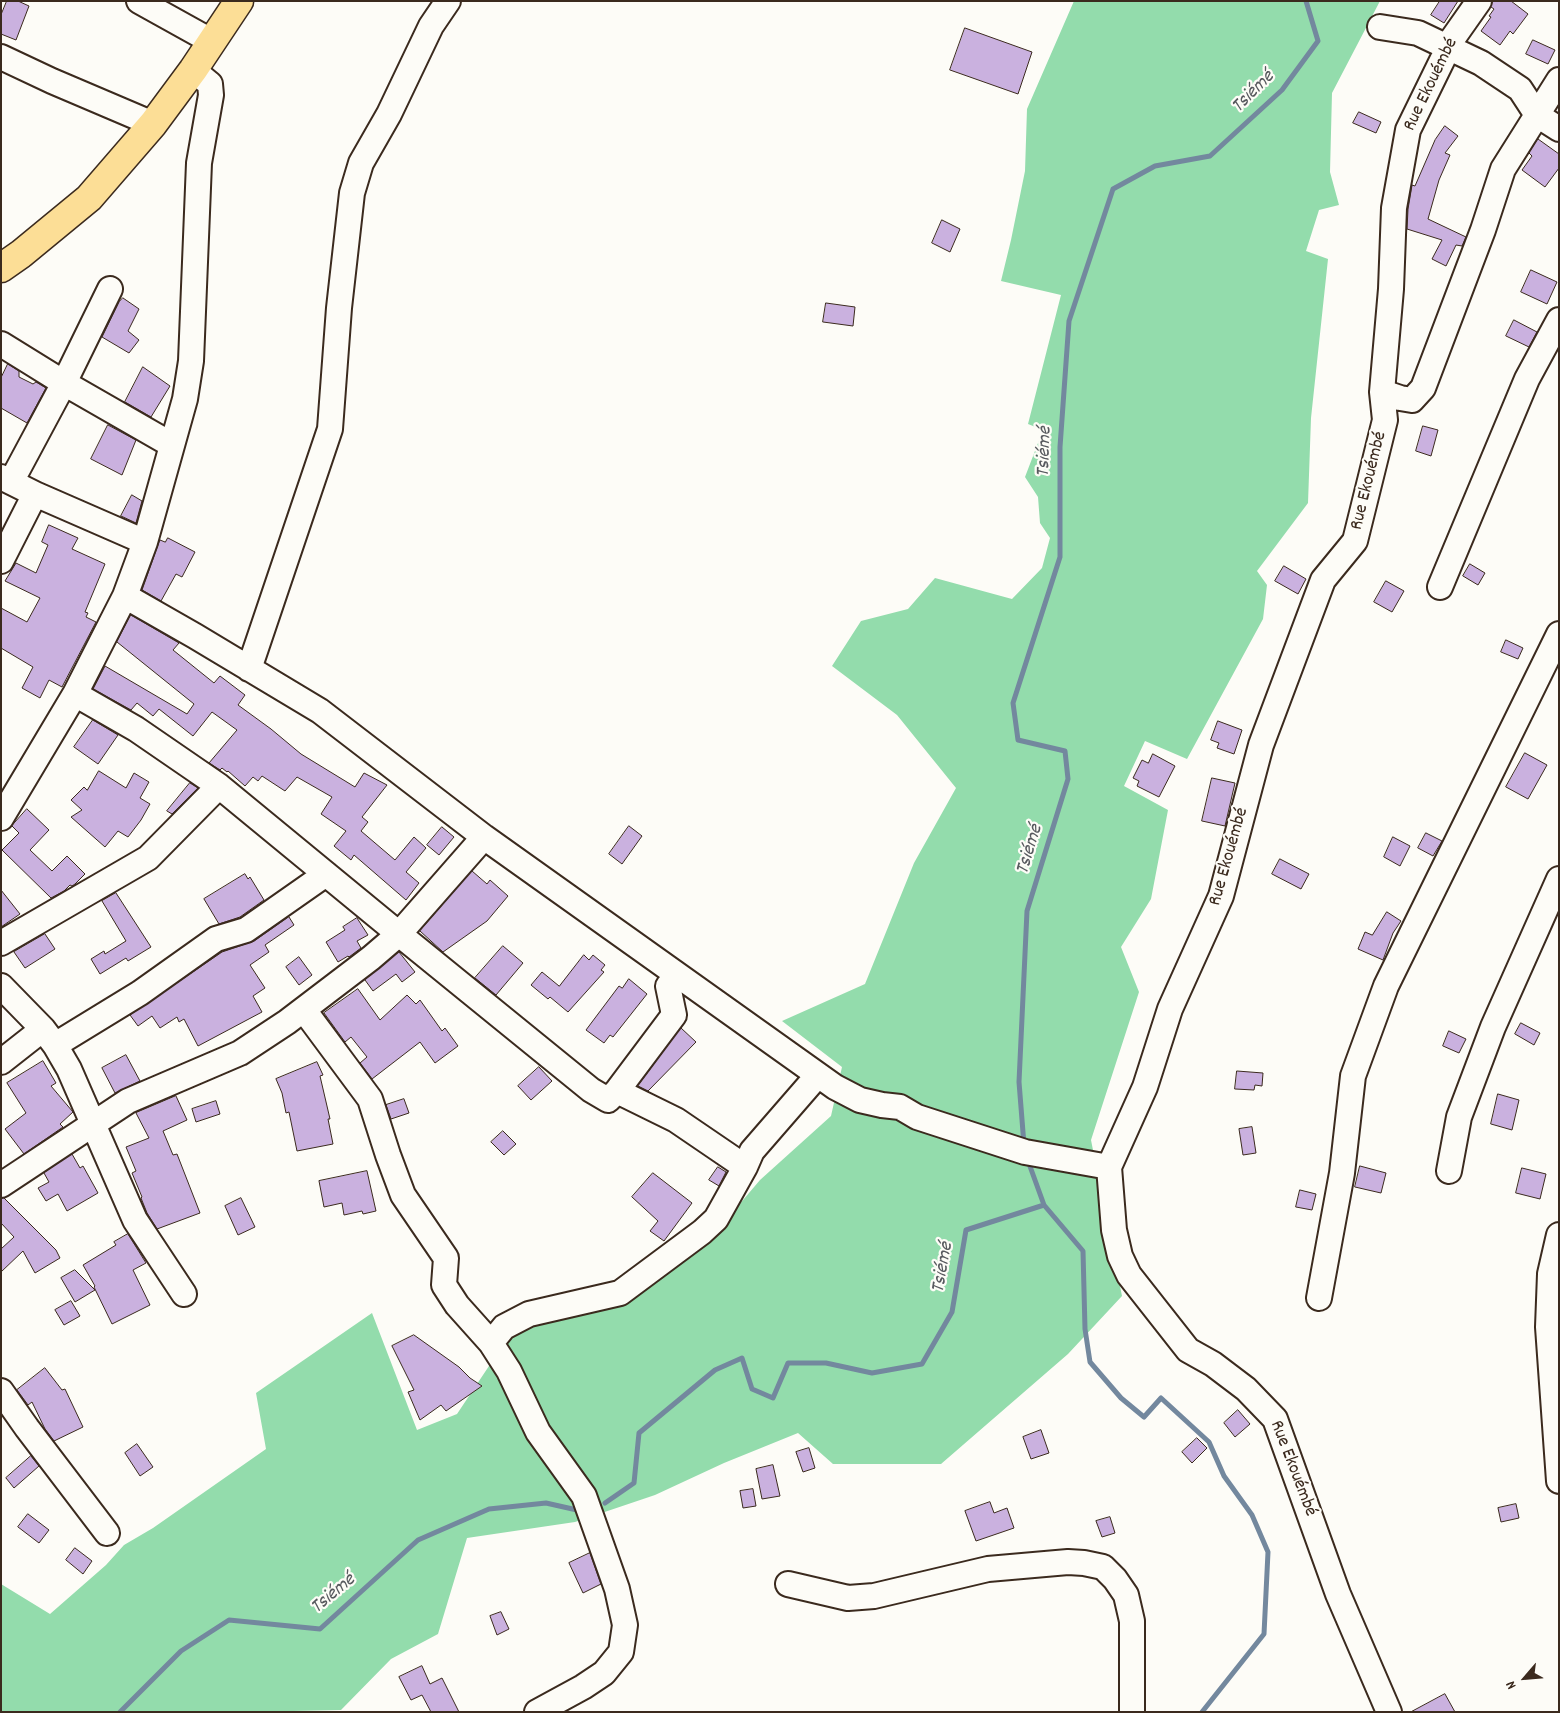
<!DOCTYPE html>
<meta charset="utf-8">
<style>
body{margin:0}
#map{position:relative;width:1560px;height:1713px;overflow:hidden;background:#fdfcf7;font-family:Dekko,sans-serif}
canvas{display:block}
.frame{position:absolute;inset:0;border:2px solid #3b2a1e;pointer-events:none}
.north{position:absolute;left:1500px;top:1653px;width:50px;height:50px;-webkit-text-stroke:4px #fdfcf7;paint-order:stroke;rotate:243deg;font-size:14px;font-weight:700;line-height:20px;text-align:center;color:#3b2a1e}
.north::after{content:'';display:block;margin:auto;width:18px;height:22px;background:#3b2a1e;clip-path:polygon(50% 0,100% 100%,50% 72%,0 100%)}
</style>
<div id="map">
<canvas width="1560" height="1713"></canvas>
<div class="frame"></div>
<div class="north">N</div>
</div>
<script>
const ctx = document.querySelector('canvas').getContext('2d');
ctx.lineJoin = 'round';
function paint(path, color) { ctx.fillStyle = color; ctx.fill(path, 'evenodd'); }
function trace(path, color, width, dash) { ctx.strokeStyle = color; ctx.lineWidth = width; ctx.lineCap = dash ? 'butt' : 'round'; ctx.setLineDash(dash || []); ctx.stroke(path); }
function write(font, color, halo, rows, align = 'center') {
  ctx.font = font + ' Dekko,sans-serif'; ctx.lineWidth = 4.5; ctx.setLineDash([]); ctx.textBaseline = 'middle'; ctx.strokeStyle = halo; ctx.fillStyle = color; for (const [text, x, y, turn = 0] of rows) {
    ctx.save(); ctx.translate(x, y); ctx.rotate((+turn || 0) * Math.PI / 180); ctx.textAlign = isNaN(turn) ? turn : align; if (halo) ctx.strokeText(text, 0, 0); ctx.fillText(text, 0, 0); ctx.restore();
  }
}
paint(new Path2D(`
 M1074,1H1380L1332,93L1330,172L1339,205L1319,210L1306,251L1328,259L1311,418L1308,503L1257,571L1267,585L1263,619L1187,759L1145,741L1124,786L1168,810L1151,899L1121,947L1139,992L1091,1140L1122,1296L1068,1354L941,1464H833L798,1433L724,1463L655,1495L575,1522L467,1538L438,1634L391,1659L341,1710L245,1712H1V1584L50,1614L106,1565L124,1545L153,1528L266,1449L256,1393L372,1313L417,1430L457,1414L515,1327L619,1304L721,1226L760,1180L831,1116L842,1067L782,1021L865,984L914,863L956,788L897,715L832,666L861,621L908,609L935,578L1012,599L1042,568L1050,538L1040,523L1038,497L1025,477L1043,430L1028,424L1061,295L1001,281L1011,240L1025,171L1027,109Z`), '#93dcac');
trace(new Path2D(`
 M1024,1145L1019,1082L1027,911L1068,779L1065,751L1018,740L1013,703L1060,557V447L1069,321L1113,189L1155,166L1210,156L1282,90L1318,41L1306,1
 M1044,1205L1083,1251L1085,1329L1090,1362L1121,1398L1144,1417L1161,1398L1209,1442L1224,1476L1252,1515L1268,1552L1264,1634L1202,1712
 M605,1503L634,1483L639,1433L715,1370L742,1358L752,1389L773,1398L788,1363H826L872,1373L922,1364L952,1312L966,1230L1044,1205L1027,1158
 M120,1712L181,1651L229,1620L320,1629L418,1540L489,1509L546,1503L577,1510`), '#73889e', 5);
const building = new Path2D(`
 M7,1H18L29,6L16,40L1,34V15Z
 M1440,1H1458L1444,23L1431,15Z
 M1493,1H1511L1528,14L1513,34L1510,31L1500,45L1481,31L1491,17L1489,16L1494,9L1491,7Z
 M965,28L1032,52L1018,94L950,70Z
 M1533,40L1555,50L1548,64L1526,54Z
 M1359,112L1381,122L1376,133L1353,123Z
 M1445,126L1458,136L1445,153L1450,155L1439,180L1428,219L1466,237L1462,246L1456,245L1446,266L1432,259L1442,240L1407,229L1408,209L1412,185L1415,186L1435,140Z
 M1538,139L1559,154V168L1545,187L1522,170L1532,156L1529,153Z
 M942,220L960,229L950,252L932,243Z
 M1531,270L1557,282L1547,304L1521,292Z
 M123,298L139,309L128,331L139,340L129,353L102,337L119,302Z
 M826,303L855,307L853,326L823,322Z
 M1514,320L1537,332L1529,347L1506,336Z
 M8,364L19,371V377L33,384L36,382L46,388L27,423L1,408V378Z
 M143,367L170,386L151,417L125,402Z
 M108,425L136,440L122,475L91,459Z
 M1423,426L1438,430L1431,456L1416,451Z
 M132,495L142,501L136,523L121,516Z
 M49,525L78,538L72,549L105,564L85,612L88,613L86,617L96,622L62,687L49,680L40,698L22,688L33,667L1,648V608L27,622L40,598L5,581L16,563L36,573L48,545L42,542Z
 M168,538L195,552L182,577L176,574L161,601L142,590L159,542L160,540L165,542Z
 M1470,564L1485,573L1478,585L1463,576Z
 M1284,566L1306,579L1298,594L1275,581Z
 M1386,581L1404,591L1392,612L1374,602Z
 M131,615L179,643L173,650L214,683L220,676L245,695L238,705L271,729L301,754L355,787L364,773L387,785L362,817L368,822L361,831L395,860L414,837L426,848L406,872L419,883L406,900L354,855L351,860L334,846L346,831L321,814L332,797L297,777L285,791L262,776L258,781L253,777L245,786L228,771L227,772L222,768L220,770L209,763L237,730L212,712L193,736L159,709L153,716L137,703L131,710L93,689L105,666L187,714L194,704L117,642Z
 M1506,640L1523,648L1518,659L1501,652Z
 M93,720L118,735L98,764L74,747Z
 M1218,721L1242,730L1234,754L1217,748L1219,743L1211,740Z
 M1525,753L1547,765L1528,799L1506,787Z
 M1153,754L1175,766L1159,797L1137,786L1139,781L1133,778L1142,760L1148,763Z
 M99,771L126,788L134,773L149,782L140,798L150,804L141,820L128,837L118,831L105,847L71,817L82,810L71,800L84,787L87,790Z
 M1212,778L1235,783L1225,826L1202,821Z
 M190,783L198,788L172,814L167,811Z
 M27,809L49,830L30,850L52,871L67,856L85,874L75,884L72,886L70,885L64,891L51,898L2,850L19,833L12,826Z
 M629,826L642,836L622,864L609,854Z
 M442,827L454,837L439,855L427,845Z
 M1426,833L1442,841L1433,856L1418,848Z
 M1393,837L1410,846L1400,866L1384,857Z
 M1280,859L1309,874L1301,889L1272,874Z
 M472,871L487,884L490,880L508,896L487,921L443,952L420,931Z
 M245,874L248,879L250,877L264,900L240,917L219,924L204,899Z
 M1,890L20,914L1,927Z
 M116,893L151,947L128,961L126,958L100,974L91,959L104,951L105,954L126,941L102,901Z
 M1387,912L1401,921L1393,933L1383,960L1358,949L1365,932L1372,935Z
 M289,917L294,925L265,945L269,952L250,965L265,988L253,996L262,1012L198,1046L184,1019L179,1022L177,1017L160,1028L152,1016L138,1026L130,1015L222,952L254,941Z
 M357,918L368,935L357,941L361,948L349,957L348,956L338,962L326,942L345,930L343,927Z
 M45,934L55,949L25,968L14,952Z
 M503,946L523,963L496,995L475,978Z
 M399,952L415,972L402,982L396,974L373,991L365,980Z
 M584,955L589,960L593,955L605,965L601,970L604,972L568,1012L550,997L548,999L531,985L542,972L559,986Z
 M299,957L312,975L299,985L286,967Z
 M629,979L647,994L613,1037L610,1035L604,1043L586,1030L619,986L622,988Z
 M358,989L380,1020L407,995L416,1004L420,1000L442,1031L445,1028L458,1046L435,1063L420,1042L372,1079L360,1063L367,1057L351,1037L345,1042L324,1013Z
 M1521,1023L1540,1033L1534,1045L1515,1034Z
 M681,1028L696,1042L648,1091L638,1086Z
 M1449,1031L1466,1039L1459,1053L1443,1046Z
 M126,1055L140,1081L115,1093L102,1068Z
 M43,1061L56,1083L51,1086L73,1112L60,1124L63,1127L24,1154L5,1129L26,1113L7,1083Z
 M317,1062L323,1075L320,1076L330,1119H328L333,1144L297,1151L289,1112L286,1113L282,1093L276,1079Z
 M539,1067L552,1081L531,1100L518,1086Z
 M1237,1071L1263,1073L1262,1086L1255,1085L1254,1090L1235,1089Z
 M1498,1094L1519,1100L1512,1130L1491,1124Z
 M176,1096L187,1120L163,1131L173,1155L177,1154L200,1213L157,1229L147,1213L141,1198L142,1197L132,1173L136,1171L126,1147L149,1138L136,1113Z
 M404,1099L409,1113L391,1119L386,1105Z
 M216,1101L220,1114L196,1122L192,1109Z
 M1252,1127L1256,1153L1243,1155L1239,1129Z
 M503,1131L516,1144L504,1155L491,1142Z
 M72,1154L80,1168L83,1166L98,1193L67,1211L58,1194L46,1201L38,1188L49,1182L44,1173Z
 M1360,1166L1386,1173L1381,1193L1355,1187Z
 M718,1167L726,1172L719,1186L709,1180Z
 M1522,1168L1546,1174L1540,1199L1516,1193Z
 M367,1171L376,1211L363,1214L362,1211L344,1215L342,1203L324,1207L319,1181Z
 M653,1173L692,1203L664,1241L650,1231L658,1221L632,1197Z
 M1300,1190L1316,1194L1312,1210L1296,1207Z
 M4,1198L56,1250L60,1258L35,1273L23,1251L1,1272V1249L14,1237L1,1223V1199Z
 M241,1198L255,1227L238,1235L225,1206Z
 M128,1234L146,1263L133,1270L150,1305L112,1324L94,1287L95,1286L83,1265L116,1245L114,1242Z
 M75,1270L95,1290L75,1302L61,1278Z
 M71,1301L80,1316L64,1325L55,1310Z
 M414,1335L459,1367L470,1378L482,1386L446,1411L441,1405L420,1420L408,1392L414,1390L392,1346Z
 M45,1368L62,1390L65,1389L83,1427L54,1441L45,1429L32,1402L28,1405L17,1390Z
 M1238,1410L1250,1424L1235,1437L1224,1423Z
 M1041,1430L1049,1453L1031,1459L1023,1437Z
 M1197,1438L1207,1448L1192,1463L1182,1452Z
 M137,1444L153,1467L140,1476L125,1453Z
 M809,1448L815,1468L803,1472L796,1452Z
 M31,1456L39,1466L14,1488L6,1478Z
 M773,1465L780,1496L762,1499L756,1469Z
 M753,1489L756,1506L743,1508L740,1491Z
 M990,1502L994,1513L1007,1508L1014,1528L976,1541L965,1511Z
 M1516,1504L1519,1518L1501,1522L1498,1508Z
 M28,1514L49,1530L39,1543L18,1527Z
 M1110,1517L1115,1533L1102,1537L1096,1521Z
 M75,1548L92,1561L83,1574L66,1560Z
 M590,1553L601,1584L583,1593L569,1563Z
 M501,1612L509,1629L497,1635L490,1616Z
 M422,1666L430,1684L442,1678L459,1712H431L422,1695L411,1700L399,1677Z
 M1445,1694L1455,1712H1411Z`);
paint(building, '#cab1df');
trace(building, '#3b2a1e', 1);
const minor = new Path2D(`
 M139,1L211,41
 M1380,27L1418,33L1481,63L1520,89L1537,115L1559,129
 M1,57L52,81L153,124
 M1,344L64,383L172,445
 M1382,392L1400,398L1412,400L1423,388L1483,230L1503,169L1559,80
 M1,477L35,494L145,542
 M11,482L64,383L110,289
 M1,561L35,494
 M1440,587L1527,379L1559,320
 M125,596L195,636L320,711L484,837L835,1087L860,1100L882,1105L900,1107L917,1117L1025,1152L1109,1167
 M249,669L330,429L339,308L352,193L361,163L389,114L431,26L448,1
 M75,694L136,729L219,786L399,934L591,1090L608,1100L617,1091L676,1120L745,1167
 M1,818L75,694L125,596L145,542L185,399L191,361L199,163L211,95L210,84L193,70
 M1,943L148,858L219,786
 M1,986L43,1029L55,1045L69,1069L135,1220L184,1294
 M304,1010L370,1099L388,1155L403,1195L446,1258L444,1285L457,1305L491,1343L509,1371L538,1432L584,1496L617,1589L625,1625L621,1652L604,1673L583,1687L537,1712
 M55,1045L140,993L216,939L246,930L326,874
 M1,1062L43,1029
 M617,1091L674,1015L668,986L677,975
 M1449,1171L1459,1117L1493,1027L1559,879
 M1,1185L128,1101L240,1053L287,1022L371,958L399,934L484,837
 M1559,1235L1550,1274L1548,1327L1559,1481
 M1319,1298L1342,1173L1353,1076L1386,986L1559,634
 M491,1343L504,1327L529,1314L620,1293L702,1232L716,1219L745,1167L752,1151L818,1075
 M1,1391L27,1428L107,1533
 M788,1584L848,1598L874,1596L988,1569L1068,1562L1084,1563L1103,1567L1115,1579L1126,1595L1132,1621V1712
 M1389,1712L1338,1594L1275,1419L1246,1389L1213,1364L1188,1350L1129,1275L1120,1256L1114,1230L1109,1167L1145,1087L1170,1009L1221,896L1261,745L1323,580L1355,541L1385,420L1382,392L1391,289L1394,208L1408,130L1453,38L1479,1`);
const major = new Path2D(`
 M1,268L21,254L89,198L153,124L193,70L239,1`);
trace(minor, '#3b2a1e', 28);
trace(major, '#3b2a1e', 31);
trace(minor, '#fdfcf7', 24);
trace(major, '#fcde96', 28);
write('19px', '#3b2a1e', '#fdfcf7', [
 ["Rue Ekouémbé",1432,85,-64],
 ["Rue Ekouémbé",1370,481,-76],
 ["Rue Ekouémbé",1230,857,-74],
 ["Rue Ekouémbé",1292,1469,69]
]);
write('italic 20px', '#57595e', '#fdfcf7', [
 ["Tsiémé",1254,93,-45],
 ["Tsiémé",1046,452,-88],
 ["Tsiémé",1031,850,-73],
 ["Tsiémé",944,1268,-80],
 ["Tsiémé",334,1595,-40]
]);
</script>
